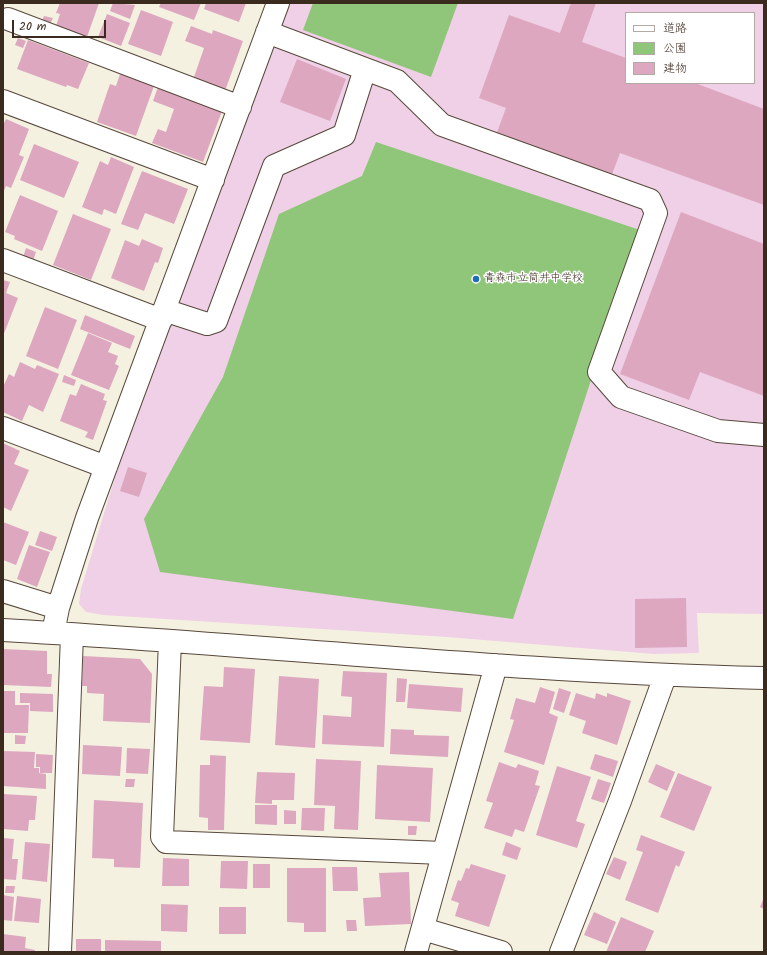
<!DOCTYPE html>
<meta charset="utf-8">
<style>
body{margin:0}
#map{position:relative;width:767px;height:955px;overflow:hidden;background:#f4f1e1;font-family:Kalam,"Klee One",sans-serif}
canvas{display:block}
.frame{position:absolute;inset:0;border:4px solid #3b2a1e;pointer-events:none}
.legend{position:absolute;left:625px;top:12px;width:130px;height:72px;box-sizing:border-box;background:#fff;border:1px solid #b1aaa5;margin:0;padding:5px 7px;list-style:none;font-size:12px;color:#3b2a1e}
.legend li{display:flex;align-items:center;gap:8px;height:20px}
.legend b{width:20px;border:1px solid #b1aaa5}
.scale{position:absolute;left:12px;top:20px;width:94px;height:18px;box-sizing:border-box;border:2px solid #3b2a1e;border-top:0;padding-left:5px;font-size:12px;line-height:14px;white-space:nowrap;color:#3b2a1e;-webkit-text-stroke:3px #fff;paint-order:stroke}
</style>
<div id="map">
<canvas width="767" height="955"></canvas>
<div class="frame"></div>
<ul class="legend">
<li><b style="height:5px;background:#fff"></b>道路</li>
<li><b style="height:11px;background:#90c679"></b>公園</li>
<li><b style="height:11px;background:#dda7c0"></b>建物</li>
</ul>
<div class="scale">20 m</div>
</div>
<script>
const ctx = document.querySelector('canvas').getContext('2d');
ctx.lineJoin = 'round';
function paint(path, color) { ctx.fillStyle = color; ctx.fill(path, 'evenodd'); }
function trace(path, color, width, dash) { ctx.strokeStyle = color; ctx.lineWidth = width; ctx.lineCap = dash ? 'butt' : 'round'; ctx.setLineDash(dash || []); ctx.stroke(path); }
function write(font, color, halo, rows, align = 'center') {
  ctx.font = font + ' Kalam,"Klee One",sans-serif'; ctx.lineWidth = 3; ctx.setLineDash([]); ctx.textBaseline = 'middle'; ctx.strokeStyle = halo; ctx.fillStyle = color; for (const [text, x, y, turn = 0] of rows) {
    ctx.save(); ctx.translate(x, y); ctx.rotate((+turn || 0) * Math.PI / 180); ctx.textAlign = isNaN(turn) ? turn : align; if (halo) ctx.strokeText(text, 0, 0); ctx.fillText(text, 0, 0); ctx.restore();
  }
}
paint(new Path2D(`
 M289,3H764V614L697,613L699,653L654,654L447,637L103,615L86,612L79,604L81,589L116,474ZM626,13H754V83H626Z`), '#efd0e6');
paint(new Path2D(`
 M313,3H458L431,77L303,30Z
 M376,142L640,230L513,619L160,572L144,519L223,377L279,214L362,176Z`), '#90c679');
paint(new Path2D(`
 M60,3H99L87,37L56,26L60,14L56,13Z
 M113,3L135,5L130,19L110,11Z
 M161,3H201L194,20L159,7Z
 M206,3H246L239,22L204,9Z
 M571,3H596L582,42L626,58V83H695L764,109V205L620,153L611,177L496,135L506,108L479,98L509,15L560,33Z
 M141,10L173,22L161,56L128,44Z
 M107,14L130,23L121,46L98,37Z
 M44,16L53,18L50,24L42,21Z
 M191,26L212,34L213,30L243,41L225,91L193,80L204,48L185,41Z
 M18,38L26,41L23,48L15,45Z
 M28,40L89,63L78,89L67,85L66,87L17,69Z
 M297,59L346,79L330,121L280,102Z
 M120,74L154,86L136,136L97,122L110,84L116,86Z
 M158,87L222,111L203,162L152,143L158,129L166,132L174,109L153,101Z
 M6,119L29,129L19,155L24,157L11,188L6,186L3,193V125Z
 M34,144L79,162L64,198L20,180Z
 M111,157L134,167L116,214L104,209L102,215L82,207L100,161L108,165Z
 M142,171L188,189L174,224L145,213L138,230L121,224Z
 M20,195L58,211L42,251L14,239L15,236L5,232Z
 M681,212L764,244V396L700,372L689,400L620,374Z
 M73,214L111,229L91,280L53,265Z
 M142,239L163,248L158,263L155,262L144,291L111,278L125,240L139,246Z
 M26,248L36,252L33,261L23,257Z
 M3,280L10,282L6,293L18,298L3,336Z
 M45,307L77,320L58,369L26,356Z
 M85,315L135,336L130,349L80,329Z
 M88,333L112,343L108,352L118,356L115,364L119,366L109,390L71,375Z
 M20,362L35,369L37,365L59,374L43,412L29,405L22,421L3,412V387L9,374L14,377Z
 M64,375L76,380L74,386L62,382Z
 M81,384L105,394L103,400L107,401L93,440L85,437L88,432L60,421L70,394L76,396Z
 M3,443L20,451L14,464L29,470L11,511L3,507Z
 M128,467L147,473L139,497L120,491Z
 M3,522L29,532L16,565L3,560Z
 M40,531L57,537L52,551L35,545Z
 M29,545L50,552L37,587L17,579Z
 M686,598L687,647L635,648V599Z
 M3,649L47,651V674H52L51,687L3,685Z
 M83,656L140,659L152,674L150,723L103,721L104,694L87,693V686H82Z
 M224,667L255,669L250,743L200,740L204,686L223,687Z
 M343,671L387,673L384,747L322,744L323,715L351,717L352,697L341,696Z
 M279,676L319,679L315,748L275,745Z
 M397,678L407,679L405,702H396Z
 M409,684L463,688L461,712L407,708Z
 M540,687L555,692L549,713L558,717L544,765L504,752L514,720L510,719L516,698L535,703Z
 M559,688L571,692L564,713L553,709Z
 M3,691H15V705H29L28,733H3Z
 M20,693L53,694V712L30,711V703H20Z
 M576,693L595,699L596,693L607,697V693L631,701L617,745L582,733L586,721L569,715Z
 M391,729L414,730V735L449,736L448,757L390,754Z
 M15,735L26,736L25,744H15Z
 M83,745L122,747L120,776L82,774Z
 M127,748L150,749L148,774L126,773Z
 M3,751L35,752L34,768H39V773L46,774V789L3,786Z
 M36,754L53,755L52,773H40V767H36Z
 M595,754L618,761L613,777L590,769Z
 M210,755L226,756L224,830H208V818L199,817L200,765H210Z
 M316,759L361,761L358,830L334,829L335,806L314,805Z
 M499,762L516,768L518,764L539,771L535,785L540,786L524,832L515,829L512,837L484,828L493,803L486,801Z
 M656,764L675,772L667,791L648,782Z
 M377,765L433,768L430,822L375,819Z
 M557,766L591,777L576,821L585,824L577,848L536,835Z
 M257,772L295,773L294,800H272V804L255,803Z
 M678,773L712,787L694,831L660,817Z
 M126,779H135L134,787H125Z
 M598,779L611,783L604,803L591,799Z
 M3,794L37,796L35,820H29L28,831L3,829Z
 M94,800L143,803L140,868L114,867V859L92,858Z
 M255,805H277V825L255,824Z
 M302,808H325L324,831L301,830Z
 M284,810L296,811V824H284Z
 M408,826H417L416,835H408Z
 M641,835L685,852L679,867L676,865L658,913L625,900L643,852L636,850Z
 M3,838L14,839L12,859H18L16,880L3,879Z
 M25,842L50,844L47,882L22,879Z
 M506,842L521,848L517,860L502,855Z
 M614,857L627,862L620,880L606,874Z
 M163,858L189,859V886H162Z
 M221,861H248L247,889L220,888Z
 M253,864H270V888H253Z
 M471,864L506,875L489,927L455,916L459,903L451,900L458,880L461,881L466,868L469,869Z
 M332,867H357L358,891H333Z
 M287,868H326V932H304V923L287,922Z
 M409,872L411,924L365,926L363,898L381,897L379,873Z
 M6,886H15L14,893H5Z
 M3,895L14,897L12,921L3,920Z
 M17,896L41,899L39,923L14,921Z
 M764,897V909L760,907Z
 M161,904L188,905L187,932L161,931Z
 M219,907H246V934H219Z
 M594,912L616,922L607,944L584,935Z
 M621,917L654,931L645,952H606Z
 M346,920H356L357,931H347Z
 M3,934L26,937L25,948L35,950V952H3Z
 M76,939H101V952H76Z
 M105,940L161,941V952H105Z`), '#dda7c0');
const minor = new Path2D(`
 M8,19L240,107
 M267,32L397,81L442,125L650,200L656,213L599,372L621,397L718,431L764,435
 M3,101L213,180
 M3,260L161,320
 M164,310L207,324L216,321L274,166L344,135L365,69
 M3,428L106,467
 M3,591L58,608
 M3,630C257,644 510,672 764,678
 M53,633L58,608L87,518L278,3
 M170,641L162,837L166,842L443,853
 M423,929L501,952
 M60,952L72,635
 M416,952L496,665
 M561,952L620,801L665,676`);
trace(minor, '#57483b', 24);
trace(minor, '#fff', 22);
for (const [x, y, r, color] of [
 [476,279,4,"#1f6fb2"]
]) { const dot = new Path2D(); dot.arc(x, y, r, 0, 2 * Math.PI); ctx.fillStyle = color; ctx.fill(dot); trace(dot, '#fff', 1.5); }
write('11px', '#3b2a1e', '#fff', [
 ["青森市立筒井中学校",484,279]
], 'left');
</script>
